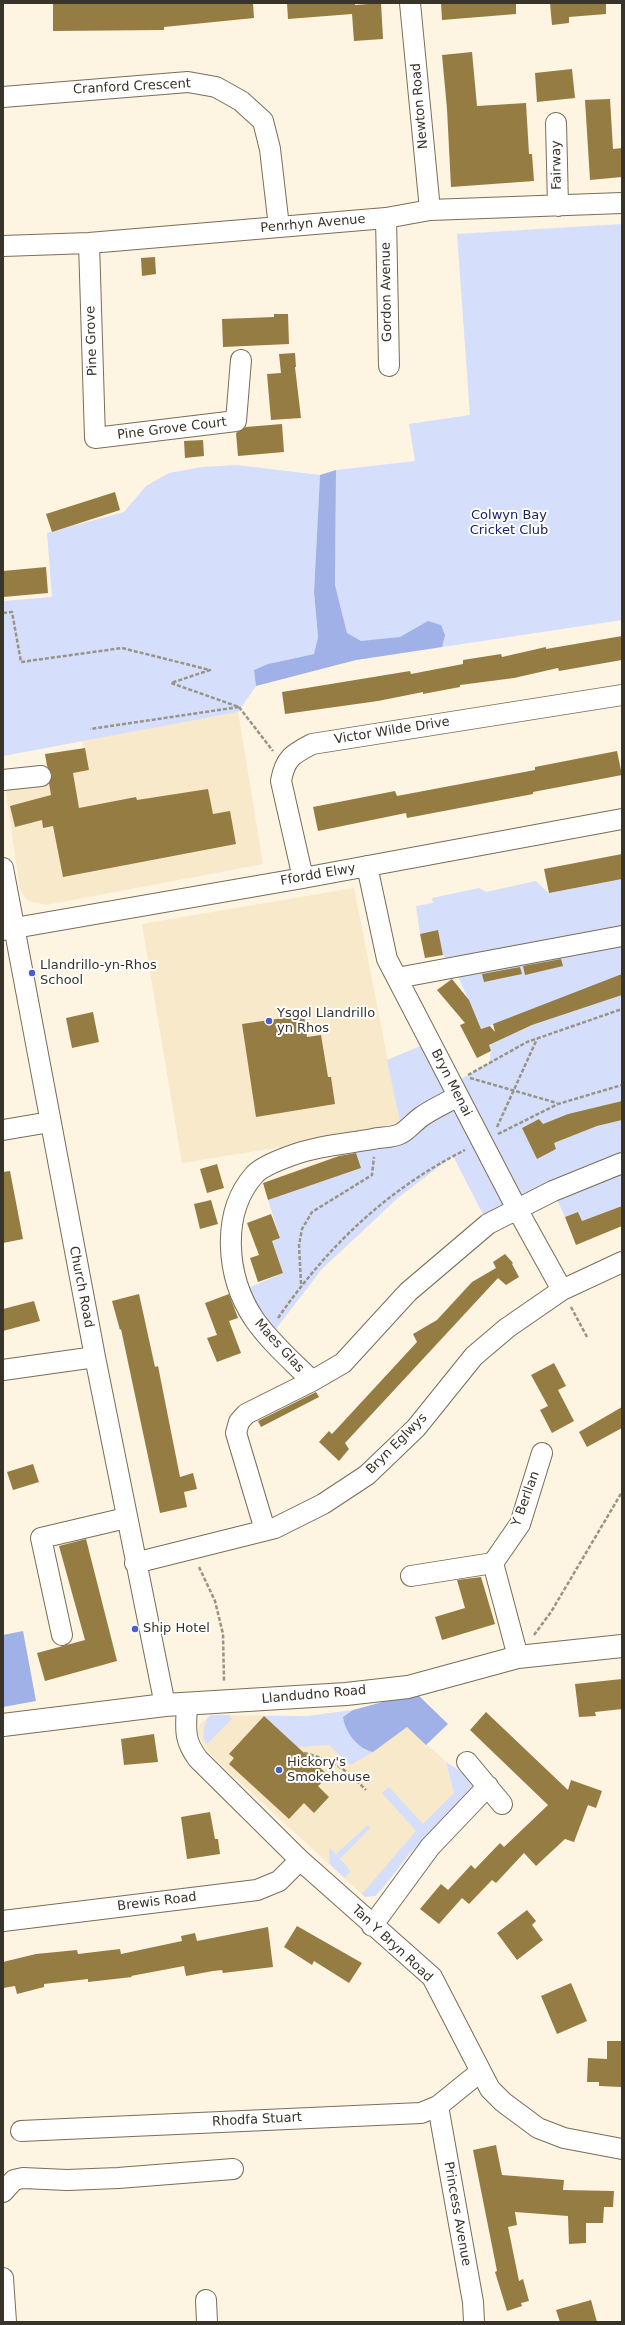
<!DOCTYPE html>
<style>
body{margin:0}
#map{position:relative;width:625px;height:2325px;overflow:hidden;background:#fdf4e1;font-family:"DejaVu Sans",sans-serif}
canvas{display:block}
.frame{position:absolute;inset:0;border:4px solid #38342a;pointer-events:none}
</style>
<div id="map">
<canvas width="625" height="2325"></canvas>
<div class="frame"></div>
</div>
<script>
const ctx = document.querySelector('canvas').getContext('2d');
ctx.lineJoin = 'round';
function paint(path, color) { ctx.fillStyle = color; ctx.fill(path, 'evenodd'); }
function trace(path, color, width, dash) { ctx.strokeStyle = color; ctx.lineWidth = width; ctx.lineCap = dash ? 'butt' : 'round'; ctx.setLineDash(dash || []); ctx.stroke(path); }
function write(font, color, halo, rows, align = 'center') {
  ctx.font = font + ' "DejaVu Sans",sans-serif'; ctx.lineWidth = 4; ctx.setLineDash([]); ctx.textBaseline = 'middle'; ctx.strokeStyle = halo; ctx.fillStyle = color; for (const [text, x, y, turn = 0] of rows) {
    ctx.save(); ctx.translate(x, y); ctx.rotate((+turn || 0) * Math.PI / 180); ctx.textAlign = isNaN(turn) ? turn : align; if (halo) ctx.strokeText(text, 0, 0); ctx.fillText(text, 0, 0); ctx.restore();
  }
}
paint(new Path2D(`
 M238,712L263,864L46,905L29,901L24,896L20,889L5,785L88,770L82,741Z
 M354,888L400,1122L393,1129L182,1163L142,924Z
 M353,1710L407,1726L446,1762L456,1799L365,1897L219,1763L205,1748L198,1733L199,1725L211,1715L308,1716Z`), '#f7e9ca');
paint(new Path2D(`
 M622,224V620L356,660L347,633L335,585L336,470L415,461L409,424L470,415L457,234Z
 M237,465L320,475L314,592L318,637L314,654L268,664L254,670L256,686L238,712L3,756V601L52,597L47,533L124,512L146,486L169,473L202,467Z
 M622,879V975L481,1029L454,967L443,955L438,930L420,934L416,906L433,903L432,898L479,888L486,892L536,881L549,893Z
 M622,995V1101L568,1114L543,1124L539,1119L522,1128L537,1158L556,1149L554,1143L597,1126L622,1120V1206L582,1221L578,1212L565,1217L553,1191L488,1224L453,1156L399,1197L322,1269L269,1338L241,1291L283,1273L272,1241L280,1238L268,1200L361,1168L355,1150L400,1134V1122L387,1060L430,1042L452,1084L489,1063L491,1051L489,1045L532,1025Z
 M353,1710L343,1717L364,1750L373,1752L350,1765L329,1745L297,1747L264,1716H308Z
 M211,1715H229L232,1719L207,1744C201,1739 204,1719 211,1715Z
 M446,1762L469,1777L474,1788L411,1852L382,1889L375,1896L365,1897L362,1894L416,1831L382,1793L389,1787L423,1824L454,1793Z
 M368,1825L370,1828L340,1859L351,1871L344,1878L330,1864L329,1847L336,1854Z`), '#d5defb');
paint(new Path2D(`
 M336,470L335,585L347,633L361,641L400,637L428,621L441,625L445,635L442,647L356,660L256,686L254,670L268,664L314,654L318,637L314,592L320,475Z
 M23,1631L36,1701L3,1707V1635Z
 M416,1693L448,1724L426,1745L407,1727L373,1752C358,1749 345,1732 343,1717L353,1710Z`), '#a0b1e8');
paint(new Path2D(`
 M53,3H253L254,18L164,27V30L53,31Z
 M287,3H355V5L381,3L383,39L354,41L352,14L288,19Z
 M441,3H516V14L442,20Z
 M550,3H606V14L569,17V23L552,25Z
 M472,52L477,106L526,103L529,154H532L534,181L451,187L447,109L442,55Z
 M572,69L575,98L537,102L535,73Z
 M610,99L613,149L622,148V177L590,180L585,100Z
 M155,257L156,274L142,276L141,258Z
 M274,314H288L289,344L223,347L222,319L274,317Z
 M295,353L296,367H295L301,418L271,420L267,374L281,373L279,354Z
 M282,424L284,452L238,456L236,433L246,427Z
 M203,440L204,456L185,458L184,441Z
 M115,492L120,510L52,532L46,514Z
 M46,567L48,593L3,597V571Z
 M622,636V660L559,671L558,668L514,678L460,685V687L423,694V692L378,701L285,714L282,692L410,671L411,674L463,664V660L501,654L502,657L546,647V649Z
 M85,748L89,770L73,773L79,808L136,797L137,800L208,789L213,814L230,811L236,844L63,877L53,826L43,828L42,820L15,827L10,806L51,795L49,783L52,774L47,766L45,754Z
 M617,751L622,775L533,792V794L407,818L406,813L318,831L313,807L395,791L397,796L535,770V767Z
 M622,854V879L549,893L544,869Z
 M438,930L443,955L425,958L420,934Z
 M561,959L563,966L525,975L523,966Z
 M520,967L522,974L484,982L482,974Z
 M622,974V995L532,1025L489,1045L491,1051L477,1058L460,1025L465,1023L437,990L452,979L469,1000L481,1029L490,1026L495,1032L493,1024Z
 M93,1012L99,1042L72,1048L66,1018Z
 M304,1015L307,1037L321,1035L328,1077H331L335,1104L256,1117L242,1024Z
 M622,1101V1120L597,1126L554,1143L556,1149L537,1159L522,1128L539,1119L543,1124L568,1114Z
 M356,1153L361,1168L268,1200L263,1183L339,1156Z
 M217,1164L224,1188L207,1193L200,1169Z
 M10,1171L23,1239L3,1243V1172Z
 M211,1200L218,1224L200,1229L194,1204Z
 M622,1206V1226L576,1245L565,1217L578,1212L582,1221Z
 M271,1214L280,1238L272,1241L283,1273L258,1282L250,1258L259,1255L247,1223Z
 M505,1254L513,1263L512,1264L519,1277L506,1285L498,1278L345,1443L349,1449L339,1461L319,1442L329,1431L332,1434L417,1342L413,1334L437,1320L472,1282L496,1268L493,1262Z
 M139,1294L155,1367L158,1366L180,1477L193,1473L197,1489L184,1492L187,1507L160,1513L121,1329L120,1330L112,1301Z
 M229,1294L238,1318L229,1321L241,1353L217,1362L207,1338L217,1335L205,1303Z
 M34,1301L40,1321L3,1331V1309Z
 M554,1363L566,1386L558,1390L574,1421L552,1433L540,1410L548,1406L531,1375Z
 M316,1392L319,1397L261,1427L258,1421Z
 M622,1407V1428L587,1447L579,1432Z
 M33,1464L39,1482L13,1490L7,1472Z
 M86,1539L117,1661L45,1681L37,1653L85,1640L59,1546Z
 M481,1577L495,1624L442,1640L435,1617L465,1608L457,1580Z
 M622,1679V1709L595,1712L596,1716L579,1717L575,1684Z
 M486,1712L568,1790L571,1780L602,1791L596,1808L588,1805L574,1842L565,1839L536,1866L524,1853L496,1883L492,1880L469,1904L462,1898L439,1924L420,1909L441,1884L448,1890L471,1865L475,1869L500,1843L504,1847L548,1805L470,1730Z
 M264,1716L329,1776L318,1786L329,1797L314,1813L304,1803L289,1819L229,1764L234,1758L229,1754Z
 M154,1734L158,1762L124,1765L121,1739Z
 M210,1812L215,1839H218L220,1854L187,1859L181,1817Z
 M527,1910L536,1921L532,1925L543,1940L517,1960L497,1933Z
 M297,1926L362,1963L349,1983L314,1961L312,1965L284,1947Z
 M268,1927L273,1967L223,1973L222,1970L213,1971L186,1976L184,1966L131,1976L132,1977L88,1982V1979L44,1984V1987L17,1994L15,1986L3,1988V1962L36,1954L77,1950L78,1954L120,1949L121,1954L182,1941L181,1936L195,1933L197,1941Z
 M571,1983L587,2021L557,2034L541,1996Z
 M607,2041H622V2087L599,2086V2082H587L588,2058L607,2059Z
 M496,2145L502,2175L564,2180L563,2190L614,2191L613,2207H604L603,2223H586V2243L569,2244L568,2216L515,2212L517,2225L508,2227L519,2281L523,2279L529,2301L521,2303L522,2306L507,2311L495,2272L497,2271L473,2150Z
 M591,2300L597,2322H560L556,2310Z`), '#947c43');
const minor = new Path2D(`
 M410,3L430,210
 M3,97L188,82L216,87L241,101L263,121L270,149L279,227
 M556,123L558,206
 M386,218L389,366
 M89,243L95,438L236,421L241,360
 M3,246L89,243L386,218L430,210L622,203
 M3,780L41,776
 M367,866L387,959L517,1209L562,1290
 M3,868L95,1357L165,1705
 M303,878L281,781C285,758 293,754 312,744L622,695
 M3,930L303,878L622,819
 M397,978L622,936
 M458,1096C446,1103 432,1109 421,1117C414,1122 407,1131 400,1134C392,1138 381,1137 373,1139C345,1144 316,1146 290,1156C279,1160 263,1166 255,1174C220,1213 226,1277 254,1319C270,1342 292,1361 312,1381L343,1363L408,1292L488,1224L553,1191L622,1163
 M3,1130L50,1122
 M3,1370L95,1357
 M265,1530L236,1433L239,1422L246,1414L312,1381
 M135,1563L275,1528L323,1504L367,1475L416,1428L474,1356L507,1328L562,1290L622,1262
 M411,1576L493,1563
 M62,1635L41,1538L126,1518
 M518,1657L493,1563L520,1524L542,1453
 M187,1705C186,1728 183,1739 198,1759L300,1860L432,1977L490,2089L503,2102L538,2128L564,2138L622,2149
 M467,1762L502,1804
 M3,1921L257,1890L279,1881L300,1860
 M372,1926L430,1847L488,1786
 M438,2106L473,2302L474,2322
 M21,2131L421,2113L438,2106L480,2072
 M3,2192L14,2180L23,2178L67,2180L118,2178L233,2169
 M3,2278L6,2322
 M206,2300L207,2322`);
const major = new Path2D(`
 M3,1725L165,1705L346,1694L408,1687L518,1657L622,1646`);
trace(minor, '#786e59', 22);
trace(major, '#786e59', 24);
trace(new Path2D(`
 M3,613L12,612L21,662L122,648L210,670L171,683L239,707L90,729
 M239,707L273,751
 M468,1075L527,1042L622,1009
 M470,1078L557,1103
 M497,1127L537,1039
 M498,1134L558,1104L622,1085
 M301,1284L299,1245L302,1229L312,1212L372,1175L374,1157
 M571,1307L587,1337
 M278,1318C328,1246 386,1190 465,1150
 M199,1567L215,1601L223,1634L224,1681
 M534,1635L551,1612L622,1492
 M304,1753C333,1760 346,1769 366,1790`), '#9a9485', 2.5, [4, 2]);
trace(minor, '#fff', 20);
trace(major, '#fff', 22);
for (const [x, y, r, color] of [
 [32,973,4,"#495ed2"],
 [269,1021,4,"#495ed2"],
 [135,1629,4,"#495ed2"],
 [279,1770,4,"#495ed2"]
]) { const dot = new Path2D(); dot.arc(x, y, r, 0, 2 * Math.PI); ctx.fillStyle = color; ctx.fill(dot); trace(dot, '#fff', 1.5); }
write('13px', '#38342a', '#fff', [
 ["Cranford Crescent",132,87,-3],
 ["Newton Road",420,106,-95],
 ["Fairway",557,165,-91],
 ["Penrhyn Avenue",313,224,-5],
 ["Gordon Avenue",387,292,-91],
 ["Pine Grove",92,341,-92],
 ["Pine Grove Court",172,429,-7],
 ["Victor Wilde Drive",392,731,-9],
 ["Ffordd Elwy",318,875,-10],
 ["Bryn Menai",451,1083,63],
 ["Church Road",81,1287,79],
 ["Maes Glas",279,1346,48],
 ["Bryn Eglwys",397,1444,-45],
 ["Y Berllan",526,1499,-70],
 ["Llandudno Road",314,1695,-5],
 ["Brewis Road",157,1902,-7],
 ["Tan Y Bryn Road",392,1944,43],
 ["Rhodfa Stuart",257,2120,-3],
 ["Princess Avenue",457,2214,80]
]);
write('13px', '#1a2463', '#fff', [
 ["Colwyn Bay",509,516],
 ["Cricket Club",509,531]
]);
write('13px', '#38342a', '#fff', [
 ["Llandrillo-yn-Rhos",40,966],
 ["School",40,981],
 ["Ysgol Llandrillo",277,1014],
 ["yn Rhos",277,1029],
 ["Ship Hotel",143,1629],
 ["Hickory's",287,1763],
 ["Smokehouse",287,1778]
], 'left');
</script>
